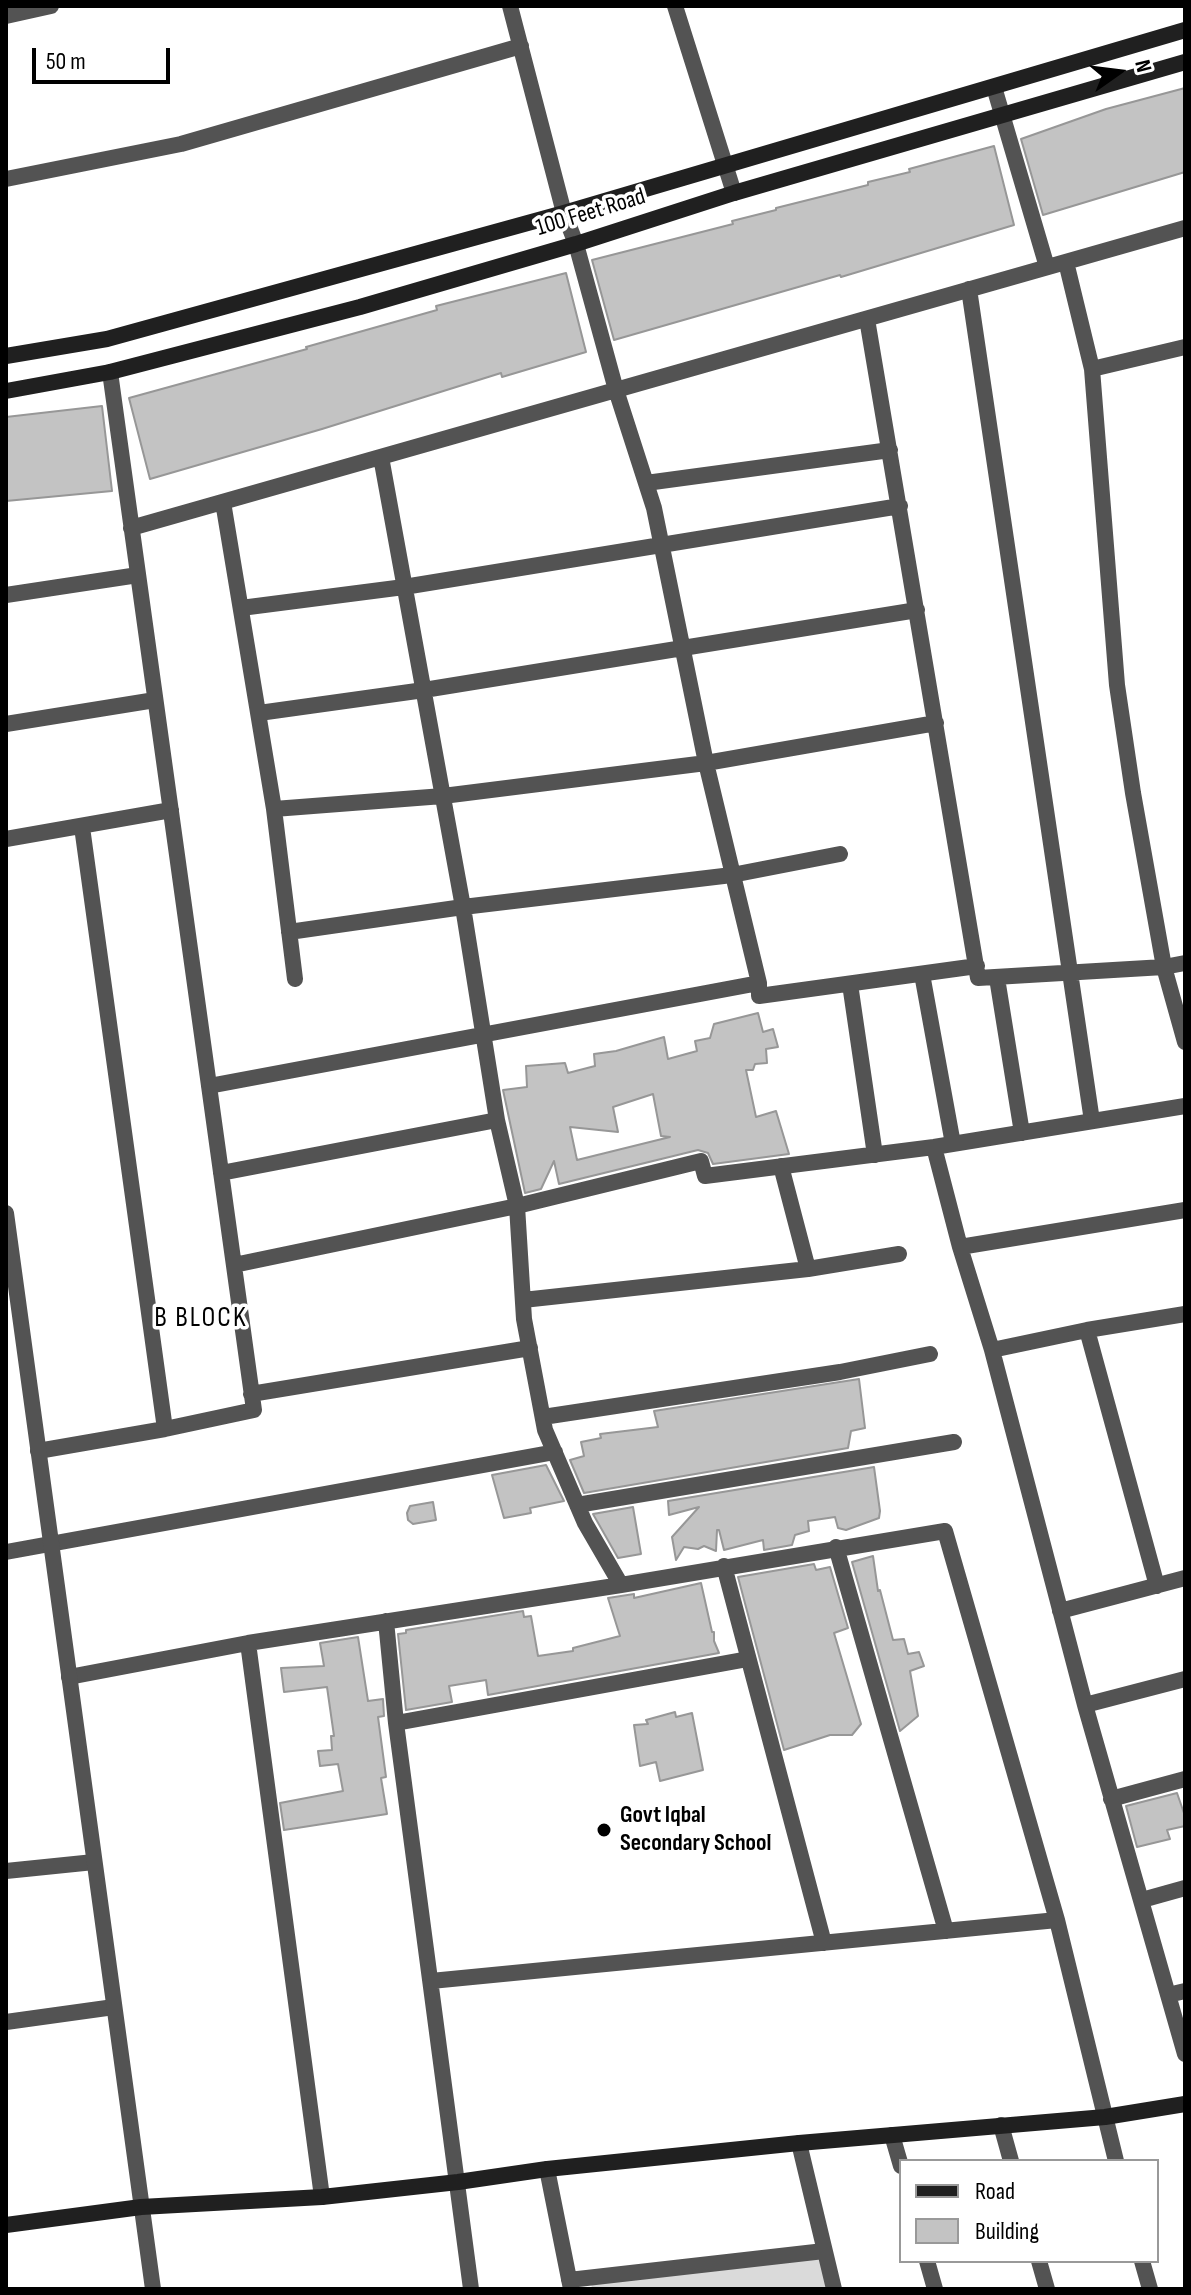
<!DOCTYPE html>
<style>
body{margin:0}
#map{position:relative;width:1191px;height:2295px;overflow:hidden;background:#fff;font-family:"Sofia Sans Condensed",sans-serif}
canvas{display:block}
.frame{position:absolute;inset:0;border:8px solid #000;pointer-events:none}
.legend{position:absolute;left:899px;top:2159px;width:260px;height:104px;box-sizing:border-box;background:#fff;border:2px solid #999;margin:0;padding:10px 14px;list-style:none;font-size:24px;color:#000}
.legend li{display:flex;align-items:center;gap:16px;height:40px}
.legend b{width:40px;border:2px solid #999}
.north{position:absolute;left:1079px;top:32px;width:80px;height:80px;-webkit-text-stroke:6px #fff;paint-order:stroke;rotate:76deg;font-size:22px;font-weight:700;line-height:32px;text-align:center;color:#000}
.north::after{content:'';display:block;margin:auto;width:28px;height:36px;background:#000;clip-path:polygon(50% 0,100% 100%,50% 72%,0 100%)}
.scale{position:absolute;left:32px;top:48px;width:138px;height:36px;box-sizing:border-box;border:4px solid #000;border-top:0;padding-left:10px;font-size:24px;line-height:28px;white-space:nowrap;color:#000;-webkit-text-stroke:6px #fff;paint-order:stroke}
</style>
<div id="map">
<canvas width="1191" height="2295"></canvas>
<div class="frame"></div>
<ul class="legend">
<li><b style="height:10px;background:#202020"></b>Road</li>
<li><b style="height:22px;background:#c3c3c3"></b>Building</li>
</ul>
<div class="north">N</div>
<div class="scale">50 m</div>
</div>
<script>
const ctx = document.querySelector('canvas').getContext('2d');
ctx.lineJoin = 'round';
function paint(path, color) { ctx.fillStyle = color; ctx.fill(path, 'evenodd'); }
function trace(path, color, width, dash) { ctx.strokeStyle = color; ctx.lineWidth = width; ctx.lineCap = dash ? 'butt' : 'round'; ctx.setLineDash(dash || []); ctx.stroke(path); }
function write(font, color, halo, rows, align = 'center') {
  ctx.font = font + ' "Sofia Sans Condensed",sans-serif'; ctx.lineWidth = 7; ctx.setLineDash([]); ctx.textBaseline = 'middle'; ctx.strokeStyle = halo; ctx.fillStyle = color; for (const [text, x, y, turn = 0] of rows) {
    ctx.save(); ctx.translate(x, y); ctx.rotate((+turn || 0) * Math.PI / 180); ctx.textAlign = isNaN(turn) ? turn : align; if (halo) ctx.strokeText(text, 0, 0); ctx.fillText(text, 0, 0); ctx.restore();
  }
}
paint(new Path2D(`
 M824,2251L832,2289H592L591,2282Z`), '#dadada');
const building = new Path2D(`
 M1185,88V172L1043,215L1021,139L1106,109Z
 M994,146L1014,225L841,277L840,275L614,340L592,260L733,224L732,221L776,210V208L868,185V182L910,172L909,169Z
 M566,273L586,352L502,377L501,373L322,429L150,479L129,398L307,349L306,347L437,310L436,306Z
 M102,406L112,491L6,501V417Z
 M758,1013L763,1032L773,1029L778,1047L766,1049L767,1063L755,1064L753,1070H746L756,1117L776,1111L789,1154L713,1164L708,1153L698,1150L559,1184L554,1161L541,1189L525,1193L503,1090L527,1087L526,1066L565,1063L568,1073L595,1066L594,1054L616,1051L664,1037L668,1059L697,1051L695,1041L710,1038L714,1024ZM653,1094L661,1136L670,1137L577,1160L570,1127L618,1132L613,1107Z
 M859,1379L865,1428L851,1431L848,1448L584,1493L570,1460L584,1456L581,1442L601,1438L600,1434L658,1427L654,1411Z
 M546,1465L564,1501L530,1508L531,1513L504,1518L492,1475Z
 M874,1467L880,1511L879,1518L846,1530L838,1528L835,1517L808,1521L809,1531L795,1535L792,1545L764,1550L763,1540L724,1550L719,1530H717L716,1551L704,1546L698,1549L684,1547L676,1560L672,1537L699,1507L669,1515L668,1501Z
 M433,1502L436,1520L413,1524L408,1520L407,1513L410,1506Z
 M633,1507L641,1554L618,1558L593,1514Z
 M873,1556L878,1591L880,1590L893,1640L904,1639L908,1654L919,1652L924,1666L910,1671L918,1716L900,1731L852,1562Z
 M814,1564L816,1570L830,1567L848,1628L834,1633L861,1724L852,1735H830L784,1750L738,1577Z
 M701,1583L712,1632H714V1641L719,1653L488,1695L486,1680L449,1686L452,1702L406,1710L398,1634L406,1633V1630L523,1611L524,1617L531,1616L538,1656L573,1651V1648L620,1636L608,1598L634,1594V1598Z
 M358,1637L368,1701L383,1699L384,1716L378,1717L386,1777L381,1778L387,1814L284,1830L280,1803L343,1791L338,1764L320,1766L318,1751L332,1750L331,1736H334L327,1687L284,1692L281,1668L324,1666L320,1643Z
 M675,1712L676,1717L692,1713L703,1770L660,1781L656,1762L640,1766L634,1725L648,1724L646,1720Z
 M1177,1793L1185,1816V1826L1167,1830L1170,1839L1137,1847L1126,1806Z`);
paint(building, '#c3c3c3');
trace(building, '#979797', 2);
trace(new Path2D(`
 M510,6L564,213L576,244L616,390L654,508L706,763L759,983
 M675,6L734,193
 M6,16L51,6
 M994,87L1047,267
 M6,179L181,144L521,46
 M1066,262L1092,369L1117,685L1133,793L1164,967L1185,1042
 M969,289L1092,1121
 M867,319L978,978L1164,967L1185,963
 M1092,369L1185,347
 M381,457L463,907L497,1120L517,1206L524,1319L545,1430L585,1523L621,1585
 M646,483L890,450
 M223,502L274,809L295,979
 M131,528L1185,228
 M6,595L138,575
 M241,608L404,587L900,506
 M259,713L424,690L917,610
 M6,724L155,700
 M274,809L443,796L706,763L936,723
 M82,827L165,1429
 M6,839L171,810
 M289,932L463,907L732,875L840,854
 M922,974L953,1144
 M997,978L1022,1133
 M850,984L875,1155
 M209,1086L759,983V996L977,966
 M934,1147L960,1247L992,1350L1085,1705L1185,2054
 M221,1173L497,1120
 M960,1247L1185,1210
 M234,1265L517,1206L701,1161L705,1176L934,1147L1185,1106
 M808,1269L899,1254
 M523,1300L808,1269L781,1166
 M1087,1330L1157,1586
 M992,1350L1087,1330L1185,1314
 M251,1394L530,1348
 M543,1417L840,1372L930,1354
 M38,1451L165,1429L254,1410L110,372
 M577,1505L954,1442
 M836,1547L946,1931
 M6,1552L555,1452
 M724,1566L824,1943
 M1060,1611L1185,1578
 M386,1621L396,1723L471,2289
 M248,1643L322,2197
 M69,1677L248,1643L621,1585L945,1531L1057,1920L1116,2161
 M1085,1705L1185,1679
 M396,1723L748,1659
 M1111,1799L1185,1779
 M6,1871L94,1862
 M1142,1900L1185,1888
 M431,1981L1057,1920
 M1168,1995L1185,1991
 M6,2022L114,2007
 M1001,2125L1011,2161
 M892,2135L901,2166
 M799,2143L834,2289
 M547,2169L571,2289
 M927,2261L935,2289
 M1039,2261L1047,2289
 M1142,2261L1150,2289
 M569,2280L824,2251`), '#535353', 16);
trace(new Path2D(`
 M6,1213L153,2289`), '#535353', 16);
trace(new Path2D(`
 M6,356L107,339L564,213L1185,30
 M6,391L110,372L360,307L576,244L734,193L1185,62
 M6,2225L141,2207L322,2197L458,2182L547,2169L799,2143L1105,2117L1185,2104`), '#202020', 16);
for (const [x, y, r, color] of [
 [604,1830,8,"#000"]
]) { const dot = new Path2D(); dot.arc(x, y, r, 0, 2 * Math.PI); ctx.fillStyle = color; ctx.fill(dot); trace(dot, '#fff', 3); }
write('24px', '#000', '#fff', [
 ["100 Feet Road",591,213,-17]
]);
write('bold 24px', '#000', '#fff', [
 ["Govt Iqbal",620,1816],
 ["Secondary School",620,1844]
], 'left');
ctx.letterSpacing = '2px';
write('28px', '#000', '#fff', [
 ["B BLOCK",201,1319]
]);
ctx.letterSpacing = '0px';
</script>
